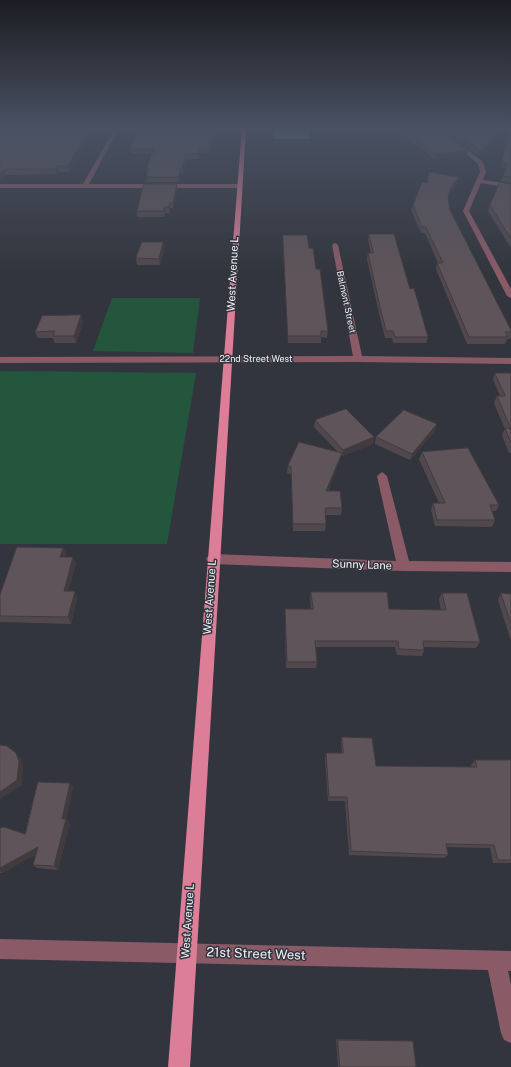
<!DOCTYPE html>
<style>
body{margin:0}
canvas{display:block;background:#32353d}
</style>
<canvas width="511" height="1067"></canvas>
<script>
const ctx = document.querySelector('canvas').getContext('2d');
ctx.lineJoin = 'round';
function paint(path, color) { ctx.fillStyle = color; ctx.fill(path, 'evenodd'); }
function trace(path, color, width, dash) { ctx.strokeStyle = color; ctx.lineWidth = width; ctx.lineCap = dash ? 'butt' : 'round'; ctx.setLineDash(dash || []); ctx.stroke(path); }
function write(font, color, halo, rows, align = 'center') {
  ctx.font = font + ' "Public Sans",sans-serif'; ctx.lineWidth = 3; ctx.setLineDash([]); ctx.textBaseline = 'middle'; ctx.strokeStyle = halo; ctx.fillStyle = color; for (const [text, x, y, turn = 0] of rows) {
    ctx.save(); ctx.translate(x, y); ctx.rotate((+turn || 0) * Math.PI / 180); ctx.textAlign = isNaN(turn) ? turn : align; if (halo) ctx.strokeText(text, 0, 0); ctx.fillText(text, 0, 0); ctx.restore();
  }
}
paint(new Path2D(`
 M112,298H200L193,353L93,351Z
 M0,371L196,373L167,544H0Z`), '#24563d');
paint(new Path2D(`
 M274,128H309L310,139H273Z`), '#388c90');
paint(new Path2D(`
 M115,128H119L89,184H238L241,186L238,188H0V184H83Z
 M441,128H446L453,138L483,162L486,172L483,180L511,184V188L481,183L469,211L511,289V298L507,296L463,211L480,172L478,164L449,140Z
 M335,243L338,245L362,356L511,358V364L358,362L0,363V357L353,356L332,245Z
 M382,472L387,476L409,561L511,562V572L404,571L212,564L208,562L206,559L208,556L212,554L396,561L377,476Z
 M0,939L511,951V971H508L511,985V1043L504,1040L501,1033L488,970L0,959Z`), '#8a5b67');
paint(new Path2D(`
 M242,128H246L190,1067H168Z`), '#dc7e97');
paint(new Path2D(`
 M0,128H94L69,172H58L57,174L5,175L0,181Z
 M215,128L210,153H201L199,159H186L183,173H181L179,182H147L146,169L152,154H131L130,149Z
 M387,128H444L449,136L468,151L466,156L435,159L408,140H401Z
 M447,128H503L481,155H477L454,137Z
 M509,128H511V183L501,181L506,168H501Z
 M427,183H458L450,193L448,198L450,210L511,330V336L510,339H507L505,344H467L436,269L437,263H438L425,233H421L411,210L413,205Z
 M177,184V190L173,208H170L169,213H165L164,217H137V211Z
 M511,184V248L488,211L490,205Z
 M369,234L410,289L428,337L426,343H393L392,338H385L379,313L367,259L368,253H371L368,240Z
 M283,235L309,248L316,269L328,331L327,338L321,337V343H288Z
 M163,242L164,249L160,265H137L136,258Z
 M83,322L76,343H55L53,338H38L35,332Z
 M495,373H511V453H509L502,435L505,429L494,403L497,396H500L493,379Z
 M315,420L374,437L373,444L342,456H341L340,459L328,491L342,508L341,515H325L326,524L325,531H293L291,474L287,473L288,466L337,451L314,427Z
 M435,431L410,460L375,444L376,437Z
 M422,452L499,505L496,511H492L495,520L492,527L435,526L431,510L433,503H439L419,459Z
 M63,548L66,554L65,557L76,563L68,591L77,598L71,624L0,622V595Z
 M311,592L389,609L441,610L439,599L442,593L480,642L476,648L424,647V650L422,656L397,655L395,647H316L317,662L316,668H286L285,616V609H311L310,598Z
 M501,593L511,594V641L498,600Z
 M342,737L376,766L472,767L471,765L475,760H511V863H493L490,848L446,847L448,855L444,858L349,855L345,801H328L325,758L326,753H342L341,742Z
 M73,787L66,819L70,823L58,870L37,868L33,865L36,854L2,873H0V828L25,834Z
 M336,1039L409,1041H413L416,1067H338Z`), '#51484d');
paint(new Path2D(`
 M90,128H94L69,172L68,166Z
 M214,128H215L210,153V148Z
 M501,128H503L481,155H477L479,150Z
 M200,148L201,153L199,159V154Z
 M468,151L466,156L435,159L436,154Z
 M186,154V159L183,173L182,168Z
 M57,166L58,172L57,174L55,169Z
 M181,168V173L179,182L178,177Z
 M4,169L5,175L0,181V174Z
 M459,177L458,183L450,193L446,203L451,187Z
 M177,184V190L173,208V203Z
 M170,203V208L169,213V207Z
 M164,207L165,213L164,217Z
 M163,242L164,249L160,265L159,259Z
 M81,315L83,322L76,343L74,336Z
 M437,424L435,431L410,460L412,454Z
 M374,437L373,444L342,456L343,450Z
 M342,453L340,459L325,498L326,491Z
 M63,548L66,554L63,563L60,557Z
 M73,557L76,563L66,598L64,591Z
 M75,591L77,598L71,624L68,617Z
 M16,753L21,758L23,766L22,785L0,799V792Z
 M70,783L73,787L66,819L70,823L58,870L54,866L62,819Z
 M38,847L42,851L2,873L0,871V868Z`), '#423b3e');
const building = new Path2D(`
 M0,128H90L68,166H57L55,169H4L0,174Z
 M139,128H214L210,148H200L199,154H186L182,168H181L178,177H146L149,169H146L154,149H130Z
 M393,128H444L449,136L468,151L436,154L409,135H402Z
 M452,128H501L482,150H479L455,132Z
 M510,128H511V177L503,176L508,163L502,162Z
 M429,172L459,177L451,187L448,197L450,210L511,330V332H505L508,337H469L437,263H443L426,227H422L413,205L422,182L427,183Z
 M500,182L511,184V239L490,205Z
 M144,184H177L173,203H170L169,207H164V211H137Z
 M369,234H394L410,289L414,288L428,337H395L393,331H386L380,307L368,253H373Z
 M283,235H307L309,248H313L316,269H320L328,331H321V336H288Z
 M142,242H163L159,259L136,258Z
 M81,315L74,336H53L55,331L35,332L42,316Z
 M495,373H511V443L505,428L511,429L497,396H505Z
 M346,409L374,437L343,450L315,420Z
 M404,410L437,424L412,454L376,437Z
 M299,442L342,453L326,491H340L342,508H325L326,524H293L291,467L288,466Z
 M468,448L499,505H490L495,520H437L433,503H445L422,452Z
 M17,547L63,548L60,557H73L64,591H75L68,617L0,616V595Z
 M311,592H387L389,609L446,610L442,593H467L480,642L423,641L424,650L399,649L398,641H315L317,662H287L285,609H313Z
 M501,593L511,594V623Z
 M342,737L372,738L376,766L477,767L475,760H511V860H498L494,845L446,844L448,855L351,851L347,797H329L326,753H343Z
 M0,745L7,746L16,753L19,761L17,780L0,792Z
 M38,782L70,783L62,819H66L54,866L33,865L38,847L0,868V828L4,827L25,834Z
 M338,1040L413,1041L416,1067H340Z`);
paint(building, '#5e5459');
trace(building, '#423b3e', 1);
const sky = ctx.createLinearGradient(0, 0, 0, 277);
sky.addColorStop(0, '#1c1d22');
sky.addColorStop(0.46, '#495162');
sky.addColorStop(1, '#49516200');
ctx.fillStyle = sky;
ctx.fillRect(0, 0, 511, 277);
write('9px', '#f1f3f8', '#32353d', [
 ["Balmont Street",346,302,78],
 ["22nd Street West",256,359]
]);
write('11px', '#f1f3f8', '#32353d', [
 ["West Avenue L",233,274,-87],
 ["Sunny Lane",362,565,2],
 ["West Avenue L",210,597,-86],
 ["West Avenue L",188,921,-86]
]);
write('13px', '#f1f3f8', '#32353d', [
 ["21st Street West",256,954,2]
]);
</script>
